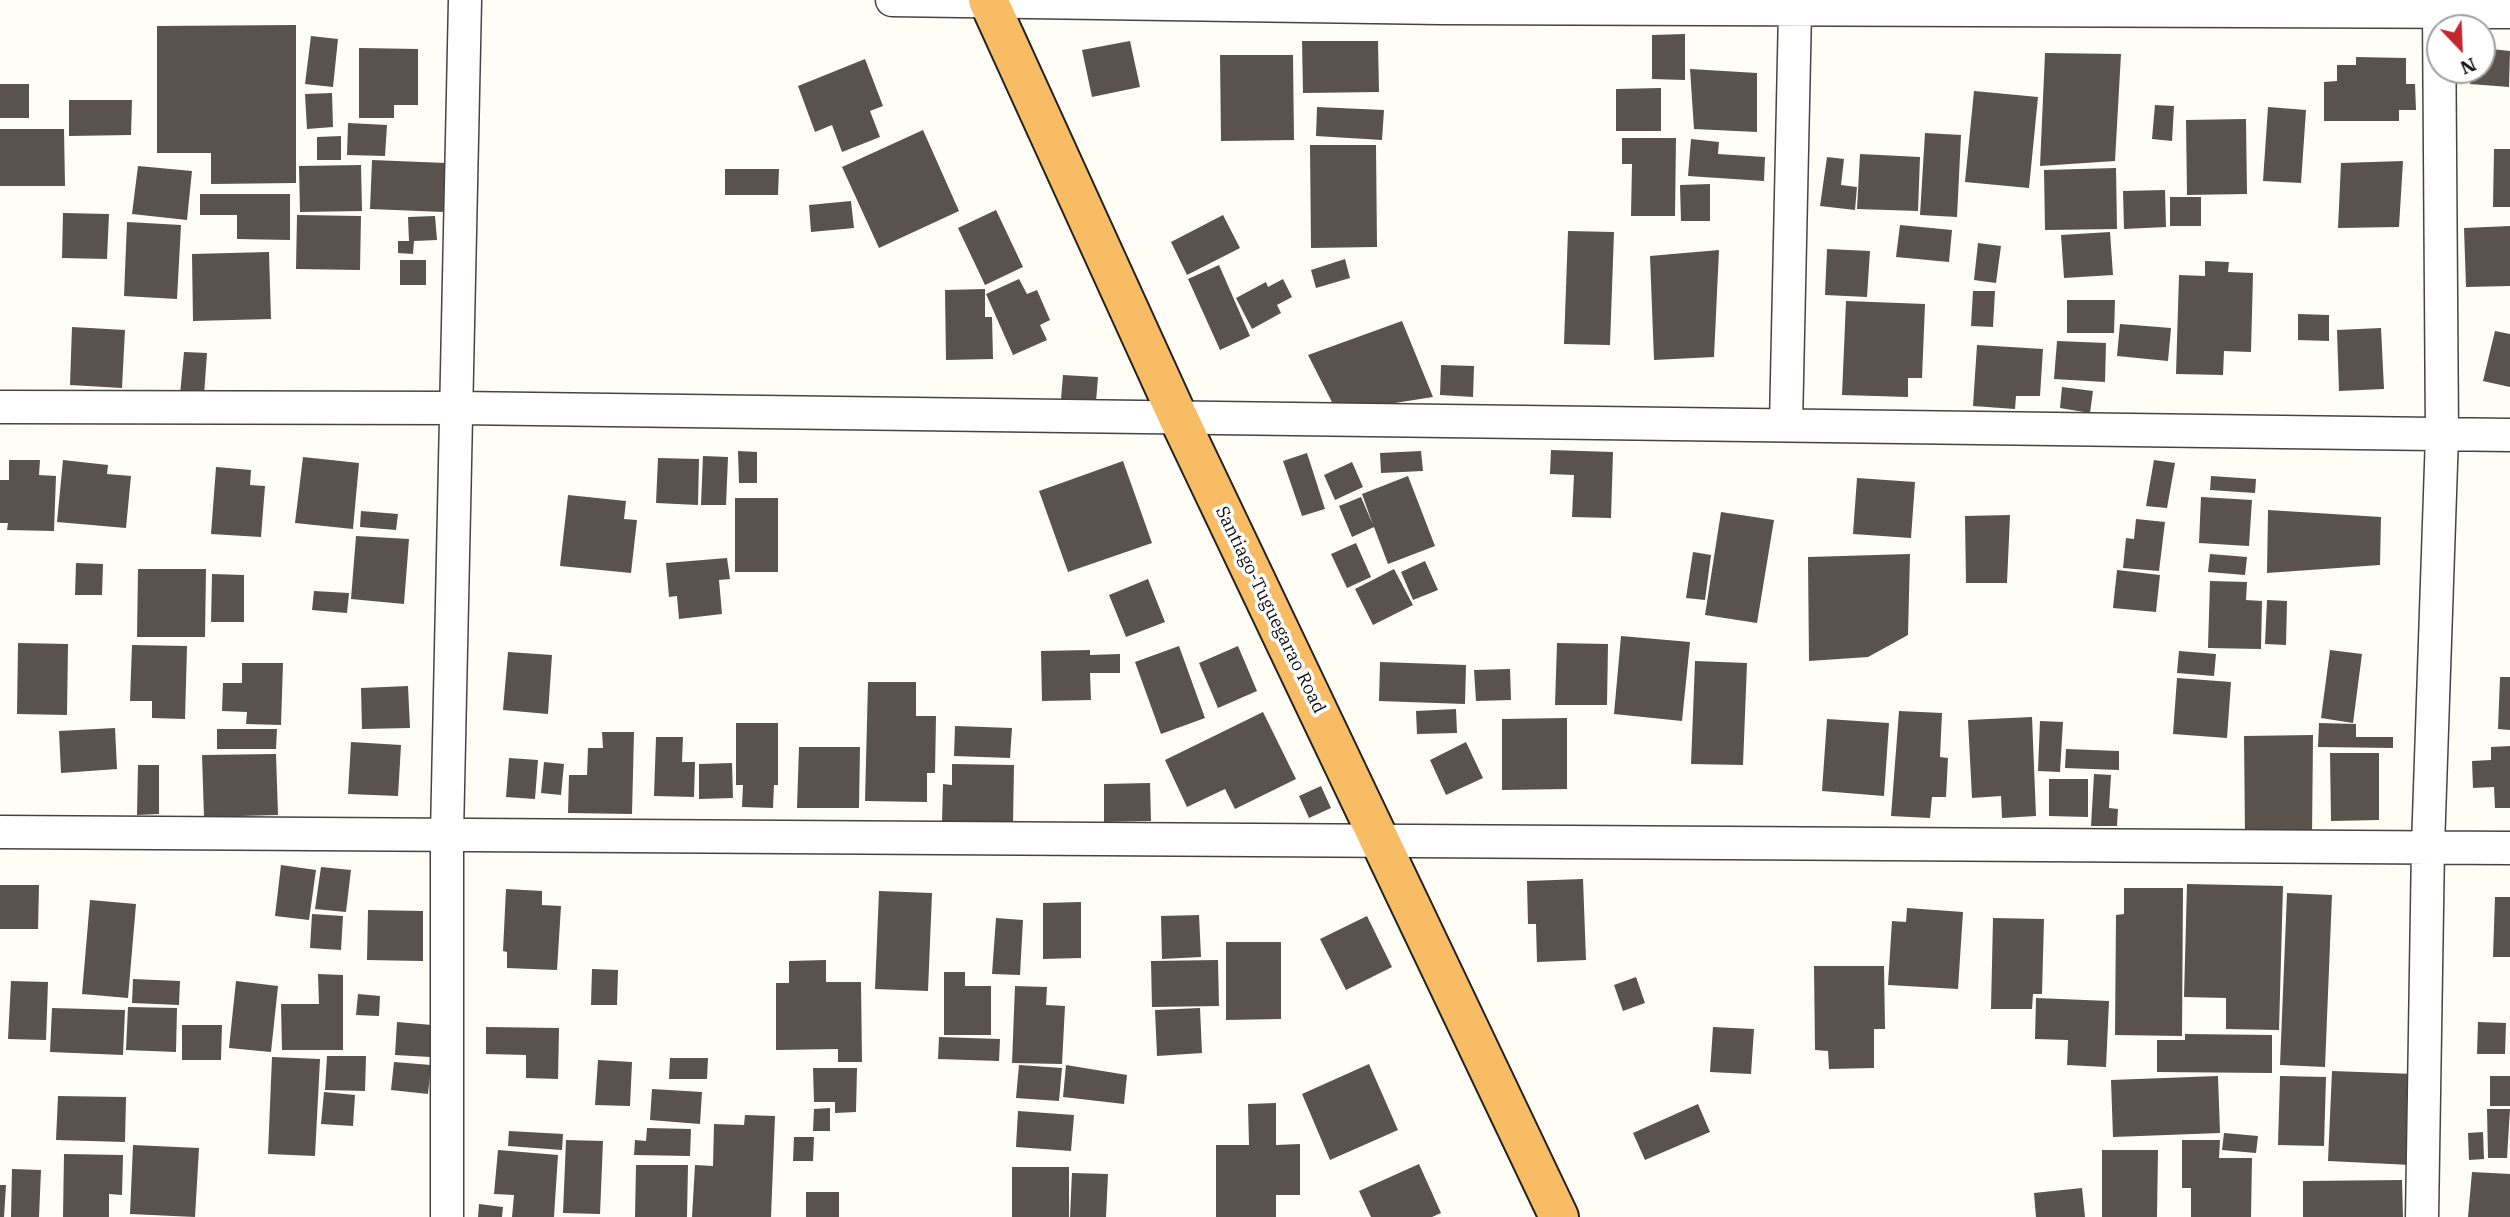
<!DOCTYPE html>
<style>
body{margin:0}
#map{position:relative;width:2510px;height:1217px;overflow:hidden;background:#fffdf5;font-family:"IBM Plex Serif",serif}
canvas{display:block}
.north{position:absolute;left:2426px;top:14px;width:70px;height:70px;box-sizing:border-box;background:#fff;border:2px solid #a0a0a0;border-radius:50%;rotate:157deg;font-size:19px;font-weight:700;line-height:28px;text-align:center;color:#111}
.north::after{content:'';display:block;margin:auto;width:24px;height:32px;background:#c4262e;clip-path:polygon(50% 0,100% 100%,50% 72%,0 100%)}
</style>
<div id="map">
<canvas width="2510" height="1217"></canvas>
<div class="north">N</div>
</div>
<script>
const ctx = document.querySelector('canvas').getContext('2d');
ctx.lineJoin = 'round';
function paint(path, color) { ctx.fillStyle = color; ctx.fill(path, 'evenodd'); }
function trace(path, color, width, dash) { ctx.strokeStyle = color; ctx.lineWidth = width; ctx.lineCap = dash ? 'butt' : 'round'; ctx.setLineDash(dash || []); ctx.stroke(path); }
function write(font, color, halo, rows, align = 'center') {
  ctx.font = font + ' "IBM Plex Serif",serif'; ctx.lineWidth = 7; ctx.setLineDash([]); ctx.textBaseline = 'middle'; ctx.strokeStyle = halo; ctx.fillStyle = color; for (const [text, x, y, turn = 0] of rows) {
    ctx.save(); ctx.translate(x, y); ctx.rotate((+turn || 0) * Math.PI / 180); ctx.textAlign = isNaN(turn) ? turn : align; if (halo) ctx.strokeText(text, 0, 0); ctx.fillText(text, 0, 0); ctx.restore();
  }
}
paint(new Path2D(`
 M296,25V183L211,184V153H157V26Z
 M1685,34V80L1652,79V35Z
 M311,36L338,39L333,87L305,84Z
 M1130,41L1140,87L1092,97L1082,50Z
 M1302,41H1378L1379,92L1303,93Z
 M359,48L418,49V105H394V118H359Z
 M2482,48L2510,51L2509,87L2470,84L2472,70H2482Z
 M2045,53L2121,54L2115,161L2040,166Z
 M1220,55H1293L1294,140L1221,141Z
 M2356,57L2406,58V84H2415L2416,110H2399V121H2324V82L2337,81V65H2356Z
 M865,59L883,106L870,111L880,137L842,152L832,125L815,132L798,86Z
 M1690,69L1757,73V132L1694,129Z
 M0,84H29V118H0Z
 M1661,88V131H1616V89Z
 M1974,91L2038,97L2029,188L1965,182Z
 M332,93L333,127L307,129L305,94Z
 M69,100H132L131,135L69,136Z
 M2155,105L2174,106L2172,141L2152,139Z
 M1317,107L1384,110L1382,140L1316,136Z
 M2268,107L2306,110L2301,183L2263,181Z
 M2246,119L2247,194L2187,195L2186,120Z
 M348,123L387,125L385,156L347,155Z
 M0,129H64L65,186H0Z
 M923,130L959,211L879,248L842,167Z
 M1925,133L1961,135L1957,217L1920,215Z
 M341,136V160H317V137Z
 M1622,138H1676L1675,216H1631L1632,164H1622Z
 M1691,139L1719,142L1718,154L1765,157L1764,181L1688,176Z
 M1310,145H1376L1377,247L1311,248Z
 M2494,149H2510V207H2493Z
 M1860,154L1920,157L1918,211L1857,209Z
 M1827,157L1844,159L1841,185L1857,187L1855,210L1820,206Z
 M372,160L446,163L444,212L370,209Z
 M2403,161L2399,227L2338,228L2341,163Z
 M361,165L362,211L300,212L299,166Z
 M138,166L192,171L187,220L132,214Z
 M2116,168L2117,229L2045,230L2044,170Z
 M725,169H779L778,195H725Z
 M1710,184V221H1681L1680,185Z
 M2165,190L2166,227L2124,229L2123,191Z
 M200,194H290V240L237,239V215H200Z
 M2170,197H2201V226H2170Z
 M851,201L854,228L811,232L809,205Z
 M996,210L1023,267L985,285L958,228Z
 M63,213L109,214L107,259L62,258Z
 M297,215L361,216L360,270L296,269Z
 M1223,215L1240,248L1187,275L1171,242Z
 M435,216L437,240L414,241L413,254L398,253V241H409L408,217Z
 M127,222L181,225L177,299L124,296Z
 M1900,225L1952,230L1949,262L1896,257Z
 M2510,226V286L2466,287L2464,228Z
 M1568,231L1614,232L1610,345L1564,344Z
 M2110,232L2113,275L2064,278L2061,235Z
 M1978,243L2001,246L1996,283L1974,280Z
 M1827,249L1870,251L1867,297L1825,295Z
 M1719,250L1714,357L1654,360L1650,256Z
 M269,252L271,319L193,321L192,254Z
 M1345,259L1350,278L1316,288L1311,270Z
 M400,260H426V285H400Z
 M2205,261L2229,262L2228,272L2253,273L2251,352L2224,351L2223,375L2176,374L2179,275L2205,276Z
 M1219,265L1250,336L1220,350L1188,279Z
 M1019,279L1027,294L1037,290L1050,320L1040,325L1047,340L1013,355L986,294Z
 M1283,279L1292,297L1277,305L1281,313L1252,329L1236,298L1266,282L1268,287Z
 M985,289V317H992L993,359L946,360L945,290Z
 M1973,291H1995L1993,327L1971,326Z
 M2067,300H2115L2114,333H2067Z
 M1846,301L1925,304L1922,378H1908V397L1842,395Z
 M2298,314L2329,315V341L2298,340Z
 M1402,321L1433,397L1337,412L1308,355Z
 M2120,324L2171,328L2168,361L2117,356Z
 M72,327L125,330L122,388L70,385Z
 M2381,328L2384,389L2339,391L2337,330Z
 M2495,331L2510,334V387L2483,381Z
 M2057,341L2106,343L2105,382L2054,379Z
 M1977,345L2043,349L2040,396H2016L2015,409L1973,406Z
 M184,352L207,353L204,396L180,395Z
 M1441,365L1474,366L1473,397L1440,395Z
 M1063,375L1098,377L1096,402L1061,399Z
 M2062,387L2093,391L2090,413L2060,408Z
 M1551,450L1613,452L1611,518L1572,517L1574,475L1550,474Z
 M738,451L757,452V483H739Z
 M1421,451L1423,471L1381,473L1380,453Z
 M1307,453L1325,509L1302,516L1283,461Z
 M703,456L728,457L726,505H701Z
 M303,457L359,463L353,529L295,523Z
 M658,458L699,459L698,505L656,503Z
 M9,460H40L39,475L56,476L54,531L7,530L8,523H0V480H9Z
 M63,460L108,465L107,474L131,476L126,528L57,522Z
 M2154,460L2175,463L2167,508L2146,506Z
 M1123,461L1152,543L1068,572L1039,491Z
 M1352,462L1363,487L1335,500L1324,475Z
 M216,467L251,470L250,485L265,486L261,537L211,534Z
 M1408,476L1435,546L1388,564L1374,527L1352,537L1339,506L1361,497L1373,525L1362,494Z
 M2211,476L2256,479L2255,493L2210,490Z
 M1857,478L1915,482L1911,538L1853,534Z
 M568,495L626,501L624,519L637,520L631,573L560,566Z
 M2201,497L2252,500L2249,546L2199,543Z
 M735,498H778V572H735Z
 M2268,510L2381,517L2380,565L2267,573Z
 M361,511L398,514L396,530L360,527Z
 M1721,512L1774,520L1757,623L1705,615Z
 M2010,515L2007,583H1966L1965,516Z
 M2136,519L2165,522L2159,571L2123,568L2126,538L2134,539Z
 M356,536L409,539L404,604L351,599Z
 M1356,543L1371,577L1347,588L1331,554Z
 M1693,552L1711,555L1705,600L1686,598Z
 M1910,554L1908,635L1868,657L1809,661L1808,557Z
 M2210,554L2247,557L2245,575L2208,572Z
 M727,558L730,579L719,580L722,614L679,619L677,596L669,597L666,563Z
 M1425,561L1438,590L1413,600L1401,572Z
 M76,563L103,564L102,595H75Z
 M138,569H206L205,637H137Z
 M1394,569L1413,605L1373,625L1355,589Z
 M2117,570L2160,575L2156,612L2113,608Z
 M212,574L244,575V622H211Z
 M1148,579L1165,622L1126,637L1109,595Z
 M2210,581L2247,582L2246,600L2262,601L2261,649L2208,648Z
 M314,591L349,593L347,613L312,610Z
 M2267,600L2287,601L2286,645L2265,644Z
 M1621,636L1690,642L1682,721L1614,714Z
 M18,643L68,644L67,715L17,714Z
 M1557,643L1608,644L1607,705H1555Z
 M132,645L187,646L185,719L152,718V701H130Z
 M1179,646L1205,718L1161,734L1135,662Z
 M1238,646L1257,691L1218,708L1199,663Z
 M1090,650V655L1120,654V673H1090L1091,700L1042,701L1041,651Z
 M2330,650L2362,654L2353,723L2321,718Z
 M2179,651L2216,654L2214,676L2177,673Z
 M508,652L552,655L548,714L503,710Z
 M1695,661L1747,663L1743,765L1691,764Z
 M1380,662L1466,665L1465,704L1379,701Z
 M242,663H283L281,725L246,724L247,712L222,711L223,683H242Z
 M1510,669L1511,700L1476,701L1474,670Z
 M2500,677H2510V730L2498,729Z
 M2177,678L2231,682L2227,738L2173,734Z
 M868,682H916V716H936L935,773H927V802L865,801Z
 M408,686L410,728L362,729L361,688Z
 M1456,709L1457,733L1417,734L1416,711Z
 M1899,711L1942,713L1940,757L1948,758L1946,797H1932L1930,818L1891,816Z
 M1263,712L1296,779L1235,809L1225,789L1187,807L1165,760Z
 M2032,717L2036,816L2002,818L2001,796L1972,798L1968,720Z
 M1567,718V789L1502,790V719Z
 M1827,719L1889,723L1884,796L1822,791Z
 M2040,721L2063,722L2060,772L2038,771Z
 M736,723H778V785H774L773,808L742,807L743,785H736Z
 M2319,723L2356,724V737H2393V748L2318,747Z
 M955,726L1012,728L1010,758L954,756Z
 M115,728L117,769L61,773L59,731Z
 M217,729H277L276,749H217Z
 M602,732H634L632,814L568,813L569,775H587L588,748H603Z
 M2313,735L2312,837H2245L2244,736Z
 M656,737H683L682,762H695L694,797L654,796Z
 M351,742L401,745L398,796L348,794Z
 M1466,742L1483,778L1446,795L1430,760Z
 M2510,746V808H2495L2494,787L2473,788L2472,761L2491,760V747Z
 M799,747H860L859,808H797Z
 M2066,749L2119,751V770L2065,768Z
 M2330,753H2379V820L2331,821Z
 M276,754L278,815L204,817L202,755Z
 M509,758L538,760L535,799L506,797Z
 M544,762L564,764L561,795L541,793Z
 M732,763L733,798L699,799V764Z
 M952,764L1014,765L1013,825L942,823L943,784L952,785Z
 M138,765H159V814L137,815Z
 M2094,774L2111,775L2109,808L2118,809L2117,826H2091Z
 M2049,779H2088V817L2049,816Z
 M1150,783L1151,821L1104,822V784Z
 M1321,786L1331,808L1309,818L1299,796Z
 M281,865L316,870L309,920L275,916Z
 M321,867L351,870L346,912L315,909Z
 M1583,879L1586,960L1537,962L1536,924H1528L1527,881Z
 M2187,884L2283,886L2279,1030L2226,1029V998L2184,997Z
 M0,885H39L38,929H0Z
 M2124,888H2183L2182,1036L2115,1035L2116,915L2124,914Z
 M506,889L542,891V905L561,906L557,970L507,968V952L503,951Z
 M879,891L932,893L928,991L875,989Z
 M2287,893L2332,895L2325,1067L2280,1065Z
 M2495,897H2510V957H2493Z
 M90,900L136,904L128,998L82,994Z
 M1081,902V958L1043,959V903Z
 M1907,908L1963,912L1958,989L1888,985L1892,921L1906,922Z
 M368,910L423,911V961L367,960Z
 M312,914L343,916L341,950L310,948Z
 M1199,915L1201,957L1162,959L1161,916Z
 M1367,916L1392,967L1346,990L1320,939Z
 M996,918L1023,920L1020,975L992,974Z
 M1993,918L2044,919L2042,994H2033L2032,1009H1991Z
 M1226,942H1281V1019L1226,1020Z
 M826,960V982H861L862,1062H838V1049L776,1050V983H789V961Z
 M1218,960L1219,1006L1152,1007L1151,961Z
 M1814,966H1884L1885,1029H1874V1068L1829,1069L1828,1051L1815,1050Z
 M592,969L618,970L617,1005H591Z
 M944,972H965V986H991V1035H944Z
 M318,974L343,975V1050H282L281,1004H319Z
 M1636,977L1645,1003L1623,1011L1614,985Z
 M133,979L180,981L179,1005L132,1003Z
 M11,981L48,982L46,1040L8,1039Z
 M236,981L278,986L271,1052L229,1048Z
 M1015,986L1047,987L1046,1005L1065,1006L1062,1064L1012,1063Z
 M358,994L380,996L379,1016L356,1015Z
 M2036,998L2109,1001L2106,1067L2067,1065L2068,1040L2035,1039Z
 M128,1007L177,1008L176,1052L126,1050Z
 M52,1008L125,1010L123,1055L50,1052Z
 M1200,1008L1202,1053L1157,1056L1155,1010Z
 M397,1022L432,1025L430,1057L395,1055Z
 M2478,1022L2506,1023L2505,1054H2477Z
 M182,1025H222L221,1060H182Z
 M486,1027L559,1028L558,1079L526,1078V1055L486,1054Z
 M1713,1027L1754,1029L1751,1074L1710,1072Z
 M2185,1034L2272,1035V1073L2157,1072V1040H2185Z
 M939,1037L1000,1039L999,1061L938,1059Z
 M327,1056H366L365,1091L325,1090Z
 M272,1057L320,1059L315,1156L268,1154Z
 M670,1058H708L707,1079H669Z
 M598,1060L632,1062L630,1106L595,1105Z
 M394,1062L431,1065L428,1094L391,1090Z
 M1369,1064L1398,1130L1330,1160L1302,1094Z
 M1019,1065L1062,1068L1059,1101L1016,1098Z
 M1066,1065L1127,1075L1124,1104L1063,1097Z
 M813,1068H857L856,1112L835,1113V1102H814Z
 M2332,1071L2415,1074L2411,1165L2328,1161Z
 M2218,1076L2220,1133L2113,1137L2111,1080Z
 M2280,1076L2326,1077L2324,1146L2278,1145Z
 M2490,1076H2510V1106H2490Z
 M652,1089L702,1092L700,1124L650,1120Z
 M324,1092L355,1095L353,1126L321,1124Z
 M58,1096L126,1097L125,1142L56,1140Z
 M1276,1103V1145L1300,1144V1195H1276V1217H1216V1145H1249L1248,1104Z
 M1698,1104L1710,1132L1645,1160L1633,1133Z
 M830,1108V1131H813L814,1109Z
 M2487,1109H2510L2507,1158H2488Z
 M1018,1111L1074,1115L1071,1151L1016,1147Z
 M745,1115L775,1116L771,1217H692L695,1165L713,1166L714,1124L744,1125Z
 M647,1128L691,1129L690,1156L634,1155L635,1140L646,1141Z
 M509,1131L563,1134L562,1150L508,1146Z
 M2483,1132L2484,1159L2469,1160L2468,1133Z
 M2224,1133L2258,1136L2256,1153L2222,1150Z
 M794,1137H814L813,1161H793Z
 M566,1140L603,1141L600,1214L563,1213Z
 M2182,1140H2220L2219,1158H2252L2251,1217H2191V1188H2182Z
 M133,1145L199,1148L195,1217L130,1214Z
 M498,1150L558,1155L554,1217H512L514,1195L494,1194Z
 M2102,1150H2158L2157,1217H2102Z
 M64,1154L123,1155L122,1195L109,1194V1217H63Z
 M1419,1164L1441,1213L1432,1217H1371L1359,1191Z
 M636,1165H688L687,1217H635Z
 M1012,1167H1069V1217H1012Z
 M12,1169L41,1170L39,1217H11Z
 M2472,1172L2510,1174V1217H2468Z
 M1072,1173L1108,1174L1106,1217H1070Z
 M2402,1180L2403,1217H2303V1181Z
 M0,1185H6L4,1217H0Z
 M2082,1188L2085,1217H2036L2034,1193Z
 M806,1192H839V1217H806Z
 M479,1204L503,1207L502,1217H478Z`), '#5a524d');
const minor = new Path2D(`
 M892,0L1442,8L2510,12
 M0,407L458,408L2510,435
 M1786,425L1795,11
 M0,832L2510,848
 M447,1217V834L465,0
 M2422,1217L2428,847L2442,435L2439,11`);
const trunk = new Path2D(`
 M988,0L1178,417L1559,1217`);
trace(minor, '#444', 35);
trace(trunk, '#222', 42);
trace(minor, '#fff', 32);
trace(trunk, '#f7bc64', 38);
write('18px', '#111', '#fff', [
 ["Santiago-Tuguegarao Road",1270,610,64]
]);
</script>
